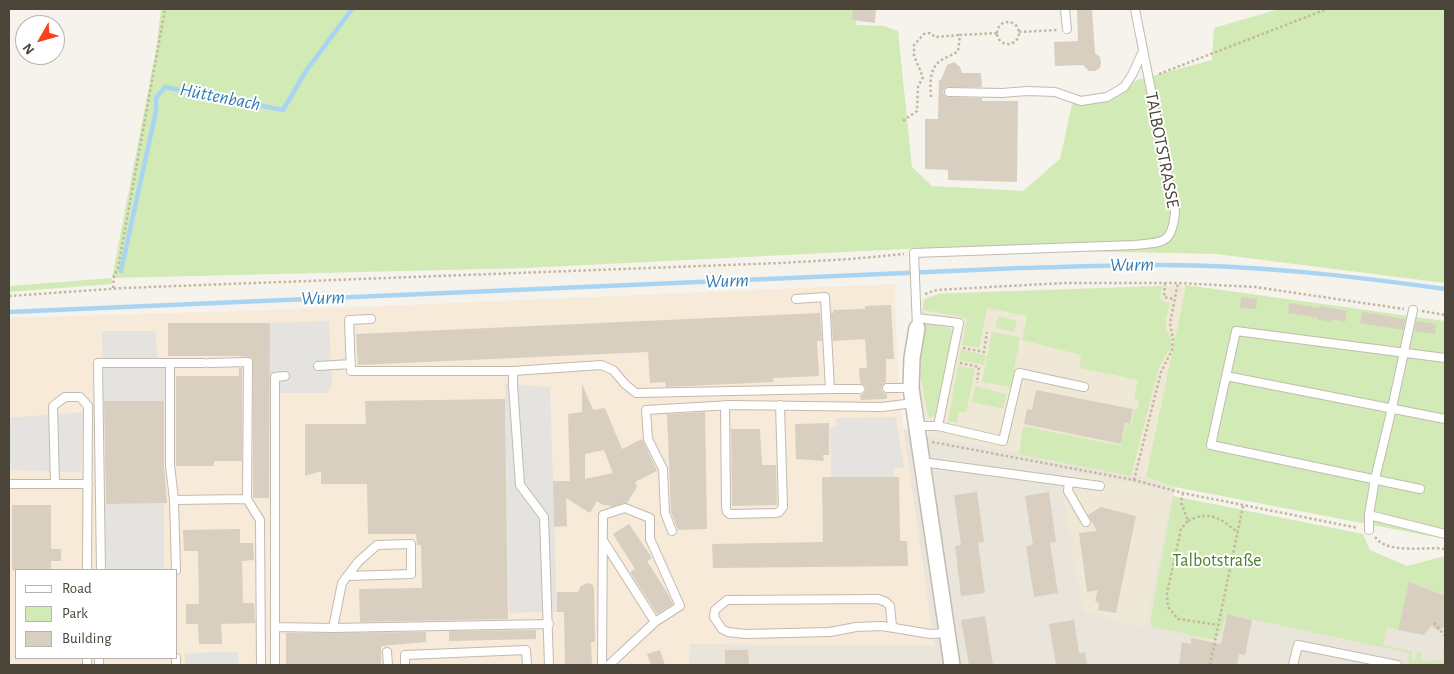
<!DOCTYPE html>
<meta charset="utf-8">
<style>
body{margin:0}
#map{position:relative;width:1454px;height:674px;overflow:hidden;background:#f6f3ec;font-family:"Alegreya Sans",sans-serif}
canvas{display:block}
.frame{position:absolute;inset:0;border:10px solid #4b4439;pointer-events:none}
.legend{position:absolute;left:15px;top:569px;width:162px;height:90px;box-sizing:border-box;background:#fff;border:1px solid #b7b4b0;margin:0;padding:6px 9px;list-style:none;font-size:15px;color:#4b4439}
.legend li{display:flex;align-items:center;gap:10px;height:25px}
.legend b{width:25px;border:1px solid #b7b4b0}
.north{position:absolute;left:15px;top:15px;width:50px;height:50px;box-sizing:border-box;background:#fff;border:1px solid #b7b4b0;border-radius:50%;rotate:232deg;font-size:14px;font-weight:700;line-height:20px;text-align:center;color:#4b4439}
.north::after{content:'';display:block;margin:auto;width:18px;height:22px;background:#fc3f1d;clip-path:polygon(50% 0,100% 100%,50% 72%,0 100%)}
</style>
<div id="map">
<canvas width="1454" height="674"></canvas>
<div class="frame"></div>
<ul class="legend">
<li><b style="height:6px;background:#fff"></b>Road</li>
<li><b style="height:14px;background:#d2eab5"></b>Park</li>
<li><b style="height:14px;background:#d8cfc1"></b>Building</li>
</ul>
<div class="north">N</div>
</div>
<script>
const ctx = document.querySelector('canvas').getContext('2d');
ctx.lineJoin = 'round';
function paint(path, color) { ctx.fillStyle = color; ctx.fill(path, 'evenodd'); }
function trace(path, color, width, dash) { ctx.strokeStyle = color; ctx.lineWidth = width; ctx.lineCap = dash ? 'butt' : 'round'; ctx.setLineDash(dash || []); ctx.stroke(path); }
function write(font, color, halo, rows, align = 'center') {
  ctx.font = font + ' "Alegreya Sans",sans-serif'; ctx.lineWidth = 4; ctx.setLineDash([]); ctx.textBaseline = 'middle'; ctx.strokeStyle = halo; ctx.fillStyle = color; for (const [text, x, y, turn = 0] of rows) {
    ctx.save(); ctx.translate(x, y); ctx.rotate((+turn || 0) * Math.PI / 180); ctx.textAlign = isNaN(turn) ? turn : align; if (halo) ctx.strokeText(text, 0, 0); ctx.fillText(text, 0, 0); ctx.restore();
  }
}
paint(new Path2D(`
 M903,428L929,435L1146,477L1175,487L1150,623L1153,627L1212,640L1220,636L1227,614L1395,579L1445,566V665H689V644L934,645Z`), '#eae5da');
paint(new Path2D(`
 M895,284L897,356L903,428L934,645L690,644L689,665H9V318L336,308ZM16,570H176V658H16Z`), '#f7ead8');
paint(new Path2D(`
 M1186,285L1146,477L929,435L914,366L923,299L939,293Z
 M1063,470L1173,491L1145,628L1083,612L1062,491Z`), '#efe8d6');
paint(new Path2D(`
 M161,9H858L856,25L884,26L898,31L912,167L932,186L1023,191L1060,159L1072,104L1109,99L1137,80L1212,60L1214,28L1279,9H1445V283L1216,254L925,248L527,268L112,278V284L9,292V286L112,278L156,50Z
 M1186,285L1445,321V539L1175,487L1146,477Z
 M1162,286L1160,298L1163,301L1170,303L1166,319V329L1171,337V347L1159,367L1131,476L1019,454L1023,426L1121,446L1126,424L1131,425L1134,409L1137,410L1139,400L1134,399L1138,380L1080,368L1081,355L1022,340L1027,316L987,308L979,348L962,345L967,318L923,310L924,300L939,294Z
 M998,316L1017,321L1014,332L995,327Z
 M924,323L950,328L952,333L935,415L932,417L928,416L919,366Z
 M992,332L1020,337L1011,387L982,382Z
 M961,350L986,355L984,365L959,360Z
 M958,366L975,369L966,413L959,412L957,423L948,421Z
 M975,386L1006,394L1003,409L972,402Z
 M1173,496L1363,534L1370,550L1407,566L1445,556V596L1409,582L1398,630L1387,627L1383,645L1412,651V661L1416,660L1417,652H1422L1421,661L1444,660L1442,653L1445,652V665H1408L1409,653L1227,614L1220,636L1212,640L1153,627L1150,623Z`), '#d2eab5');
paint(new Path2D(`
 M329,321L332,384L328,393H270V323Z
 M102,331H156L157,358H167V401H103Z
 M505,384L550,387L557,612L509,613Z
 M83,412L81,472L9,470V418Z
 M896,417L904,467L893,469L895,477H831L830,428L837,425L836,418Z
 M164,503V570H104L103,504Z
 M238,652L239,665H185V653Z`), '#e5e3e0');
trace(new Path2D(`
 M121,271L156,111V98L165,87L283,110L306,71L352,9
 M9,312L1020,268C1067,267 1114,265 1161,265C1256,265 1351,276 1445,289`), '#a9d4f2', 4.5);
paint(new Path2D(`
 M853,9H876L875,23L852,20Z
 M1077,9H1092L1095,53L1100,57L1101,63L1100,68L1095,71H1089L1083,65L1055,66L1054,42L1078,41Z
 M954,62L960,67L962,73H981L982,87H947L943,91L946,97L982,98V101H1018L1017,182L948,180V170L925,169V119H938L939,80H941L947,65Z
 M1241,297L1257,299L1256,309L1240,308Z
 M1289,303L1320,308V306L1347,311L1345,322L1331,319L1330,322L1318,320V318L1288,313Z
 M891,305L894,359H886V382L881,388L882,391L887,394V399L861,400L860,395L863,394L866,389L865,386L860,383L859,368H867L865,339L833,341L831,313H833V310L865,309V306Z
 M1362,312L1405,319L1403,330L1360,323Z
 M820,313L822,341H817L819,376L773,378L774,382L666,387L665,382L650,383L648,352L358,365L356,334Z
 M1416,321L1436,324L1435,334L1414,331Z
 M168,323H270L269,498H253V360L250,357L239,356H168Z
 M239,368H242V461H214V466H176V376H239Z
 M582,384L593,410L605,408L622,449L642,439L657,471L635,482L637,487L627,503L610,507L609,505H603L597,501L590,513L566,498L567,526L554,527L553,481H570L568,414L582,412ZM604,450L613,473L585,479V454Z
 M1036,390L1133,409L1130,424L1125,423L1121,444L1024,424L1027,409L1032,410Z
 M505,399L508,619L360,622L359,589L422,588L421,545H417L416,534H368L367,484H321V471L305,476V424H366L365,401Z
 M104,401H164V465L167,503L106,504Z
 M705,412L707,529L678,530L671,512L667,414Z
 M829,423V455H823L824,461L796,459L795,424Z
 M731,429H760L762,465H776L777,505L732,506Z
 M822,477H899L900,541H907L908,566L713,568L712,544L823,542Z
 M977,492L984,542L978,543L985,593L961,596L955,546L961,545L954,495Z
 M1049,492L1056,542L1050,543L1058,593L1034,597L1026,546L1033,545L1025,496Z
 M12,505H51V549H61V561H51V570H12Z
 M1101,507L1136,516L1116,613L1098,610L1099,603L1095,601L1098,590L1087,592L1079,533L1097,531L1088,515Z
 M629,524L652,558L647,561L668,594L673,604L657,614L630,572L635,569L613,534Z
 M240,529V543H253L254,560L242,561L243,603H254L255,623L221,624L222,644H199L198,624H186V604H199L198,551H184L183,530Z
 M1409,582L1445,596V626L1438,631L1432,626L1423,635L1398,630Z
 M588,583L593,585L594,590L595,642H591L592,665H565L564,612H557V592H578L581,586Z
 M1227,614L1252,620L1245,655L1239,654L1237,665H1179L1182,642L1191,644V638L1221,644Z
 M985,616L993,665H969L961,620Z
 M1074,620L1079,653L1085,652L1087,665H1056L1049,624Z
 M536,630V639L449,641V631Z
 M426,632V642L381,646V665H286V633Z
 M660,650L665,665H651L647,654Z
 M725,650H748L749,665H725Z`), '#d8cfc1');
const lane = new Path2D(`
 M1065,9L1067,29
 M949,92L1002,93L1027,91L1055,92L1081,101L1107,97L1124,87L1132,75L1143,51
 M917,318L959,323L938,426
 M371,319L349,320L351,371H513L601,365L613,370L625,384L636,393L830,389L825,297L796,299
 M917,328L914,253L1134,245C1163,242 1172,245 1175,212L1135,9
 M170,363V465L174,500L176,570
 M209,363L248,362L247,499L260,520L261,665
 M318,366L351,364
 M513,371V385L520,485L544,517L549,665
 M1226,376L1445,419
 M887,388H911
 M830,389H860
 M725,405L726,507L727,512L730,514L776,513L779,512L783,507L780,405
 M916,426H938L1003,441L1019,373L1084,387
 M922,462L1100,486
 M1069,482L1068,491L1086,522
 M9,484H88
 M55,484L53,406L65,397H80L88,406L87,570
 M1420,489L1211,445L1236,331L1445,358
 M174,500L247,499
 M1369,515L1445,534
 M1369,530V515L1375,479L1392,408L1413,310
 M672,531L665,513L663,469L648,439L646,410L731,405L882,407L913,403
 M604,542L655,622
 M101,570L98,363H204
 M892,626L890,606L886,602L878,599L727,600L715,610L714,617L722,629L728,632L745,634L830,632L856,627L882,626L930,634L947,633
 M275,627L333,628L549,624
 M333,628L342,583L358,562L377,545L411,544V574L348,576
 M387,652L388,665
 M176,658V665
 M87,665V658
 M99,665V658
 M275,665V377L285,376
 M405,665V655L526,650L527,665
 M602,665L603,515L625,508L650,518V539L680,606L655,622L609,665
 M1293,665L1298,645L1397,665`);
const street = new Path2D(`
 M917,328L912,358L911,388L952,665`);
trace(lane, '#c2bbae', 10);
trace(street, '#c2bbae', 18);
trace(new Path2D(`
 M997 33a11 11 0 1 1 22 0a11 11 0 1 1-22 0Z
 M1019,32L1058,30
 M1159,74L1327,9
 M931,97C930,85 929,69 940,61C944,58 953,55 958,51L960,35L997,33
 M903,121L917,111L918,87L923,77L914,56V45L924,34L930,33L935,37L960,35
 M1165,283L1164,297L1174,299
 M113,288L114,276L118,268L165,9
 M925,294L937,290L1007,286L1066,283H1178L1255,287L1404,309
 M9,296L124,288L780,263L851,259L904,254
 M1422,311L1445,315
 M963,348L984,352L987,332
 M960,363L979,367L977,383
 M932,442L1134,480L1183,493L1358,528
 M1134,480L1161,372L1172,350L1173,339L1170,323L1178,283
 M1183,493L1181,502L1188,521L1181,529L1167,593L1168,607L1178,619L1219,625
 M1188,521C1209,510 1221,518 1238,533
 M1375,537C1388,555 1426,546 1445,549
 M1434,623L1445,636
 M1210,665L1243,506`), '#c4b79f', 2.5, [2.5, 2.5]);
trace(lane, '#fff', 8);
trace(street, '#fff', 15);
write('18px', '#4b4439', '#fff', [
 ["TALBOTSTRASSE",1162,150,79]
]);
write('18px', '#4a7f2a', '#fff', [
 ["Talbotstraße",1217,561]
]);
write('italic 19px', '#2e7ab2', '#fff', [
 ["Hüttenbach",220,97,11],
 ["Wurm",1132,265,-1],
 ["Wurm",727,281,-2],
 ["Wurm",323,298,-2]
]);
</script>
